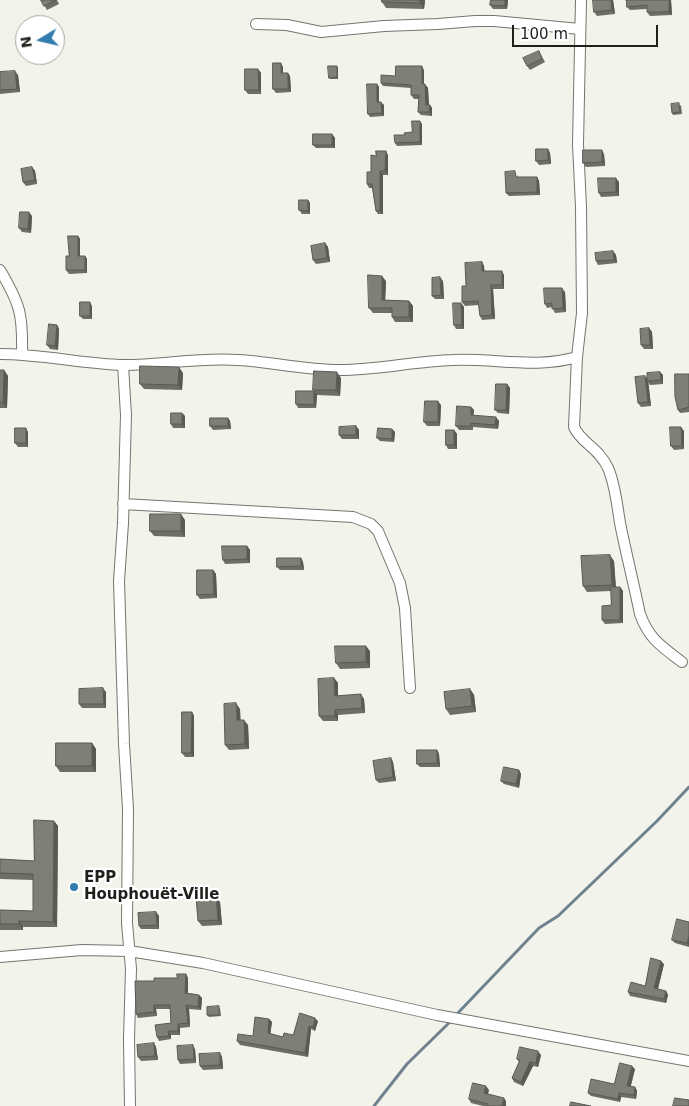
<!DOCTYPE html>
<meta charset="utf-8">
<style>
body{margin:0}
#map{position:relative;width:689px;height:1106px;overflow:hidden;background:#f2f4eb;font-family:"DejaVu Sans",sans-serif}
canvas{display:block}
.north{position:absolute;left:15px;top:15px;width:50px;height:50px;box-sizing:border-box;background:#fff;border:1px solid #a5a5a4;border-radius:50%;rotate:261deg;font-size:14px;font-weight:700;line-height:20px;text-align:center;color:#1f1f1c}
.north::after{content:'';display:block;margin:auto;width:18px;height:22px;background:#327caf;clip-path:polygon(50% 0,100% 100%,50% 72%,0 100%)}
.scale{position:absolute;left:512px;top:25px;width:146px;height:22px;box-sizing:border-box;border:2px solid #1f1f1c;border-top:0;padding-left:6px;font-size:15px;line-height:18px;white-space:nowrap;color:#1f1f1c;-webkit-text-stroke:4px #fff;paint-order:stroke}
</style>
<div id="map">
<canvas width="689" height="1106"></canvas>
<div class="north">N</div>
<div class="scale">100 m</div>
</div>
<script>
const ctx = document.querySelector('canvas').getContext('2d');
ctx.lineJoin = 'round';
function trace(path, color, width, dash) { ctx.strokeStyle = color; ctx.lineWidth = width; ctx.lineCap = dash ? 'butt' : 'round'; ctx.setLineDash(dash || []); ctx.stroke(path); }
function paint(path, color) { ctx.fillStyle = color; ctx.fill(path, 'evenodd'); }
function write(font, color, halo, rows, align = 'center') {
  ctx.font = font + ' "DejaVu Sans",sans-serif'; ctx.lineWidth = 4.5; ctx.setLineDash([]); ctx.textBaseline = 'middle'; ctx.strokeStyle = halo; ctx.fillStyle = color; for (const [text, x, y, turn = 0] of rows) {
    ctx.save(); ctx.translate(x, y); ctx.rotate((+turn || 0) * Math.PI / 180); ctx.textAlign = isNaN(turn) ? turn : align; if (halo) ctx.strokeText(text, 0, 0); ctx.fillText(text, 0, 0); ctx.restore();
  }
}
trace(new Path2D(`
 M456,1015L539,928L558,916L657,821L689,787
 M374,1106L407,1064L452,1020`), '#708290', 3);
const minor = new Path2D(`
 M581,0L578,144L581,207L582,313L577,357L574,427C581,443 599,448 608,468C616,486 617,508 621,528C627,557 634,585 640,614C649,639 661,646 682,662
 M256,24L287,25L321,32L384,26L438,24L475,21H494L580,29
 M0,270C20,304 23,314 22,354
 M0,354C42,354 83,364 124,365C163,365 200,357 238,360C272,362 305,370 340,370C378,370 415,361 453,360C494,358 537,369 577,357
 M123,365L126,415L123,523L119,581L124,744L128,809L127,923L131,969L129,1039L130,1106
 M123,504L353,517L371,524L378,531L400,583L405,608L410,688
 M0,957L82,950L129,951L203,963L437,1015L689,1061`);
trace(minor, '#74766e', 12);
trace(minor, '#fff', 10);
paint(new Path2D(`
 M41,0H57L59,4L47,10Z
 M382,0H425L424,9L386,8L382,2Z
 M491,0H508L507,9H493L490,5Z
 M613,0L615,14L597,16L594,12Z
 M625,0H671L672,15L650,16L647,12V9L630,10L627,7V2Z
 M539,51L545,62L530,70L527,66Z
 M283,67V73L290,76L291,92L276,93L273,89Z
 M338,68V79H330L329,78Z
 M258,69L261,73V94H248L245,90Z
 M424,70V84L428,88L429,105H430L432,108V116L421,115L418,112L419,99H414L411,95V88L383,86L381,83L395,76Z
 M0,72L18,75L20,92L0,94Z
 M377,84L379,87V102L384,105V116L370,117L368,114Z
 M681,105L682,114L673,115L672,113Z
 M422,124V145L397,146L395,143L405,135L412,132Z
 M332,134L335,138V148H316L313,145Z
 M548,149L550,153L551,164L539,165L536,161Z
 M604,154L605,166L586,167L583,163Z
 M388,155V175H383V214H378L376,211L372,188H369L367,184L376,156Z
 M32,167L35,171L37,184L26,186L23,182Z
 M518,175V177H537L539,181L540,195L509,196L506,193Z
 M619,182V196L601,197L599,193Z
 M308,200L310,203V214H302L299,210Z
 M32,216L31,233L22,232L19,228Z
 M78,236L80,239V256H85L87,259V273L69,274L66,270L69,256Z
 M325,243L328,247L330,262L316,264L313,260Z
 M613,251L616,255L617,263L598,265L596,261Z
 M482,262L484,266V271L504,275V289H493L495,319L482,320L480,316L479,305L465,306L462,302L466,286Z
 M386,281L385,300L409,301L413,306V322H395L392,317V313H373L369,308Z
 M443,281L444,299H435L432,296Z
 M565,292L566,312L555,313L552,307L547,308L545,304Z
 M461,303L464,307V329H456L454,325Z
 M92,306V319H83L80,316Z
 M57,325L59,329L58,350L50,349L47,345Z
 M649,328L652,332L653,349H644L641,345Z
 M0,370H4L8,376L7,408H0Z
 M660,372L663,375V384L650,385L648,382L651,406L641,407L638,403L647,379Z
 M183,373L182,390L144,389L140,384Z
 M689,374V412L680,413L678,410Z
 M341,378L340,396L317,395L316,408H298L296,404L314,391L313,390Z
 M507,384L510,388L509,414L498,413L495,410Z
 M441,405L440,426H427L424,422Z
 M471,407L474,410L473,415L499,421L498,429L473,427V430H459L456,426Z
 M182,413L185,416V428H173L171,424Z
 M228,418L230,421L231,429L213,430L210,426Z
 M356,426L359,430V439H342L339,435Z
 M392,429L395,432L394,442L380,441L377,438Z
 M454,430L457,434V449H448L446,445Z
 M684,431V449L674,450L671,446Z
 M28,432V447H18L15,443Z
 M185,520V537L154,536L150,531Z
 M247,546L250,550V563L225,564L223,560Z
 M301,558L303,562L304,570H280L277,567Z
 M614,561L616,587H620L623,591V623L605,624L602,620L611,605V591L587,592L583,586Z
 M213,570L216,574L217,598L200,599L197,595Z
 M370,651V668L340,669L336,663Z
 M334,678L338,683V696L364,699L365,713L338,715V721H323L319,716Z
 M470,689L474,695L476,712L450,715L446,709Z
 M106,692V708H82L79,704Z
 M240,709V720L248,725L249,749L229,750L225,745Z
 M192,712L194,716V757H185L182,753Z
 M92,743L96,749V772H60L56,766Z
 M437,750L439,754L440,767H420L417,764Z
 M391,758L393,762L396,781L379,783L376,780Z
 M519,770L521,774L519,788L504,784L501,781Z
 M54,821L58,826L57,927H23V930H0V910L33,911V880L0,879V859L34,861Z
 M220,902L222,925L202,926L198,921Z
 M156,912L159,916V929H141L139,926Z
 M689,922V947L675,943L672,940Z
 M664,964L658,989L666,991L668,995L666,1003L630,996L628,992L645,986Z
 M186,974L188,978V993L199,995L202,998L201,1010L189,1009L190,1027L180,1028V1035H171V1039L159,1041L157,1037L171,1023L170,1009H156L157,1016L138,1018L136,1014L154,981L177,978Z
 M220,1008L221,1016L209,1017L207,1015Z
 M269,1019L272,1022L270,1034L283,1037L293,1035L318,1021L315,1031L311,1029L308,1057L240,1045L237,1041L253,1036Z
 M154,1043L156,1047L158,1060L141,1061L138,1057Z
 M195,1049L196,1063L180,1064L178,1060Z
 M220,1053L222,1057L223,1069L203,1070L200,1066Z
 M541,1055L538,1067L533,1066L523,1086L514,1082L512,1078L519,1062L517,1059Z
 M635,1069L630,1087H635L637,1091L636,1099L621,1097L620,1102L591,1096L588,1093L614,1084Z
 M489,1090L488,1094L506,1101V1106H483L471,1103L469,1099Z`), '#6c6e67');
paint(new Path2D(`
 M420,0H425L424,9L420,3Z
 M505,0H508L507,9L505,6Z
 M611,0H613L615,14L612,10Z
 M669,0H671L672,15L669,12Z
 M281,63L283,67V76L281,73Z
 M337,66L338,68V79L337,77Z
 M422,66L424,70V88L422,84Z
 M258,69L261,73V94L259,90Z
 M15,71L18,75L20,92L17,89Z
 M288,73L290,76L291,92L288,89Z
 M377,84L379,87V105L377,102Z
 M425,84L428,88L429,108L426,105Z
 M381,102L384,105V116L382,113Z
 M430,105L432,108V116L429,112Z
 M420,121L422,124V145L420,142Z
 M332,134L335,138V148L332,145Z
 M548,149L550,153L551,164L548,160Z
 M602,150L604,154L605,166L602,162Z
 M386,151L388,155V175L385,171Z
 M32,167L35,171L37,184L35,180Z
 M380,171L383,175V214L380,210Z
 M537,177L539,181L540,195L537,192Z
 M616,178L619,182V196L616,192Z
 M308,200L310,203V214L308,211Z
 M29,212L32,216L31,233L28,229Z
 M78,236L80,239V259L78,256Z
 M325,243L328,247L330,262L327,258Z
 M613,251L616,255L617,263L614,260Z
 M85,256L87,259V273L85,270Z
 M482,262L484,266L485,274L482,271Z
 M502,271L504,275V289L502,285Z
 M382,276L386,281L385,306L382,300Z
 M440,277L443,281L444,299L441,295Z
 M491,285L493,289L495,319L492,315Z
 M562,288L565,292L566,312L563,308Z
 M409,301L413,306V322L409,317Z
 M90,302L92,306V319L90,316Z
 M461,303L464,307V329L462,325Z
 M57,325L59,329L58,350L55,346Z
 M649,328L652,332L653,349L650,345Z
 M179,367L183,373L182,390L178,385Z
 M4,370L8,376L7,408L3,403Z
 M337,372L341,378L340,396L336,390Z
 M660,372L663,375V384L661,380Z
 M645,376L648,379L651,406L648,402Z
 M507,384L510,388L509,414L506,410Z
 M314,391L317,395L316,408L314,405Z
 M438,401L441,405L440,426L438,422Z
 M471,407L474,410L473,419L471,415Z
 M182,413L185,416V428L182,424Z
 M496,417L499,421L498,429L495,425Z
 M228,418L230,421L231,429L228,426Z
 M356,426L359,430V439L356,435Z
 M681,427L684,431V449L682,446Z
 M26,428L28,432V447L26,443Z
 M392,429L395,432L394,442L392,439Z
 M454,430L457,434V449L454,445Z
 M181,514L185,520V537L181,531Z
 M247,546L250,550V563L247,559Z
 M610,555L614,561L616,591L612,585Z
 M301,558L303,562L304,570L301,566Z
 M213,570L216,574L217,598L214,594Z
 M620,587L623,591V623L620,620Z
 M366,646L370,651V668L366,662Z
 M334,678L338,683V701L335,696Z
 M103,688L106,692V708L104,704Z
 M470,689L474,695L476,712L472,706Z
 M361,694L364,699L365,713L362,708Z
 M236,703L240,709L241,725L237,720Z
 M335,710L338,715V721L335,716Z
 M192,712L194,716V757L191,753Z
 M244,720L248,725L249,749L245,744Z
 M92,743L96,749V772L92,766Z
 M437,750L439,754L440,767L437,763Z
 M391,758L393,762L396,781L393,777Z
 M519,770L521,774L519,788L516,784Z
 M54,821L58,826L57,927L53,922Z
 M216,896L220,902L222,925L218,920Z
 M156,912L159,916V929L157,925Z
 M19,921L23,927V930L19,924Z
 M689,936V946L687,943Z
 M661,961L664,964L657,992L654,988Z
 M186,974L188,978V997L185,993Z
 M666,991L668,995L666,1003L664,999Z
 M199,995L202,998L201,1010L198,1007Z
 M154,1005L156,1009L157,1016L154,1012Z
 M186,1005L189,1009L190,1027L188,1023Z
 M315,1018L318,1021L315,1031L313,1027Z
 M269,1019L272,1022L270,1037L268,1033Z
 M178,1024L180,1028V1035L178,1031Z
 M309,1026L311,1029L308,1057L305,1053Z
 M168,1031L171,1035V1039L169,1036Z
 M154,1043L156,1047L158,1060L155,1056Z
 M193,1045L195,1049L196,1063L194,1059Z
 M538,1051L541,1055L538,1067L536,1063Z
 M220,1053L222,1057L223,1069L220,1065Z
 M530,1062L533,1066L523,1086L521,1082Z
 M632,1066L635,1069L630,1090L627,1086Z
 M486,1086L489,1090L487,1097L484,1093Z
 M635,1087L637,1091L636,1099L634,1095Z
 M619,1093L621,1097L620,1102L618,1099Z
 M504,1098L506,1101V1106H502Z`), '#585a54');
const building = new Path2D(`
 M41,0H56L44,6Z
 M382,0H420V3L382,2Z
 M491,0H505V6L490,5Z
 M593,0H611L612,10L594,12Z
 M627,0H669V12H647V5L627,7Z
 M539,51L542,59L527,66L523,58Z
 M273,63H281V73H288V89H273Z
 M328,66H337V77L329,78Z
 M396,66H422V84H425L426,105H430L429,112H418L419,95H411V85L381,83V75L395,76Z
 M245,69H258L259,90H245Z
 M15,71L17,89L0,90V72Z
 M367,84H377V102H381L382,113L368,114Z
 M679,103L680,112L672,113L671,104Z
 M412,121H420V142L395,143L394,135H405L404,133L412,132Z
 M313,134H332V145H313Z
 M536,149H548V160L536,161Z
 M583,150H602V162L583,163Z
 M376,151H386L385,171H380V210L376,211L372,184H367V172H371V155L376,156Z
 M32,167L35,180L23,182L21,169Z
 M515,171L516,177H537V192L506,193L505,172Z
 M598,178H616V192L599,193Z
 M299,200H308V211L299,210Z
 M20,212H29L28,229L19,228Z
 M68,236H78V256H85V270H66V256H69Z
 M325,243L327,258L313,260L311,246Z
 M613,251L614,260L596,261L595,253Z
 M482,262V271H502V285H491L492,315L480,316L478,301L462,302V286H466L465,263Z
 M368,275L382,276V300L409,301V317H392V308H369Z
 M440,277L441,295L432,296V278Z
 M544,288H562L563,308L552,309V303L545,304Z
 M80,302H90V316H80Z
 M453,303H461L462,325H454Z
 M49,324L57,325L55,346L47,345Z
 M649,328L650,345H641L640,329Z
 M140,366L179,367L178,385L140,384Z
 M0,370H4L3,403L0,402Z
 M314,371L337,372L336,390H313Z
 M660,372L661,380L647,381V373Z
 M675,374H689V407L678,410L675,397Z
 M645,376L648,402L638,403L635,377Z
 M496,384H507L506,410H495Z
 M296,391H314V405L296,404Z
 M425,401H438V422H424Z
 M457,406L471,407V415L496,417L495,425L471,423V426H456Z
 M171,413H182V424H171Z
 M210,418H228V426H210Z
 M356,426V435H339V427Z
 M670,427H681L682,446H671Z
 M15,428H26V443H15Z
 M378,428L392,429V439L377,438Z
 M446,430H454V445H446Z
 M150,514H181V531H150Z
 M222,546H247V559L223,560Z
 M610,555L612,585L583,586L581,556Z
 M277,558H301V566L277,567Z
 M197,570H213L214,594L197,595Z
 M611,587H620V620H602V606L611,605Z
 M335,646H366V662L336,663Z
 M334,678L335,696L361,694L362,708L335,710V716H319L318,679Z
 M103,688L104,704H79V689Z
 M470,689L472,706L446,709L444,692Z
 M236,703L237,720H244L245,744L225,745L224,704Z
 M182,712H192L191,753H182Z
 M56,743H92V766H56Z
 M417,750H437V763L417,764Z
 M391,758L393,777L376,780L373,761Z
 M504,767L519,770L516,784L501,781Z
 M34,820L54,821L53,922L19,921V924H0V910L33,911V874L0,873V859L34,861Z
 M216,896L218,920L198,921L196,897Z
 M156,912L157,925L139,926L138,913Z
 M677,919L689,922V936L687,943L672,940Z
 M651,958L661,961L654,988L666,991L664,999L628,992L631,982L645,986Z
 M177,974H186L185,993L199,995L198,1007L186,1005L188,1023L178,1024V1031H168L169,1036L157,1037L155,1025L171,1023L170,1005H154V1012L136,1014L135,981H154V978H177Z
 M219,1006V1015H207V1007Z
 M300,1013L315,1018L313,1027L309,1026L305,1053L237,1041L238,1034L253,1036L255,1017L269,1019L268,1033L283,1037L284,1033L293,1035Z
 M154,1043L155,1056L138,1057L137,1045Z
 M193,1045L194,1059L178,1060L177,1046Z
 M520,1047L538,1051L536,1063L530,1062L521,1082L512,1078L520,1060L517,1059Z
 M220,1053V1065L200,1066L199,1054Z
 M620,1063L632,1066L627,1086L635,1087L634,1095L619,1093L618,1099L588,1093L591,1079L614,1084Z
 M473,1083L486,1086L484,1093L504,1098L502,1106H488V1104L469,1099Z
 M675,1098L689,1100V1106H673Z
 M571,1102L591,1106H570Z`);
paint(building, '#7e8078');
trace(building, '#585a54', 1);
for (const [x, y, r, color] of [
 [74,887,5,"#327caf"]
]) { const dot = new Path2D(); dot.arc(x, y, r, 0, 2 * Math.PI); ctx.fillStyle = color; ctx.fill(dot); trace(dot, '#fff', 2); }
write('bold 15px', '#1f1f1c', '#fff', [
 ["EPP",84,878],
 ["Houphouët-Ville",84,895]
], 'left');
</script>
